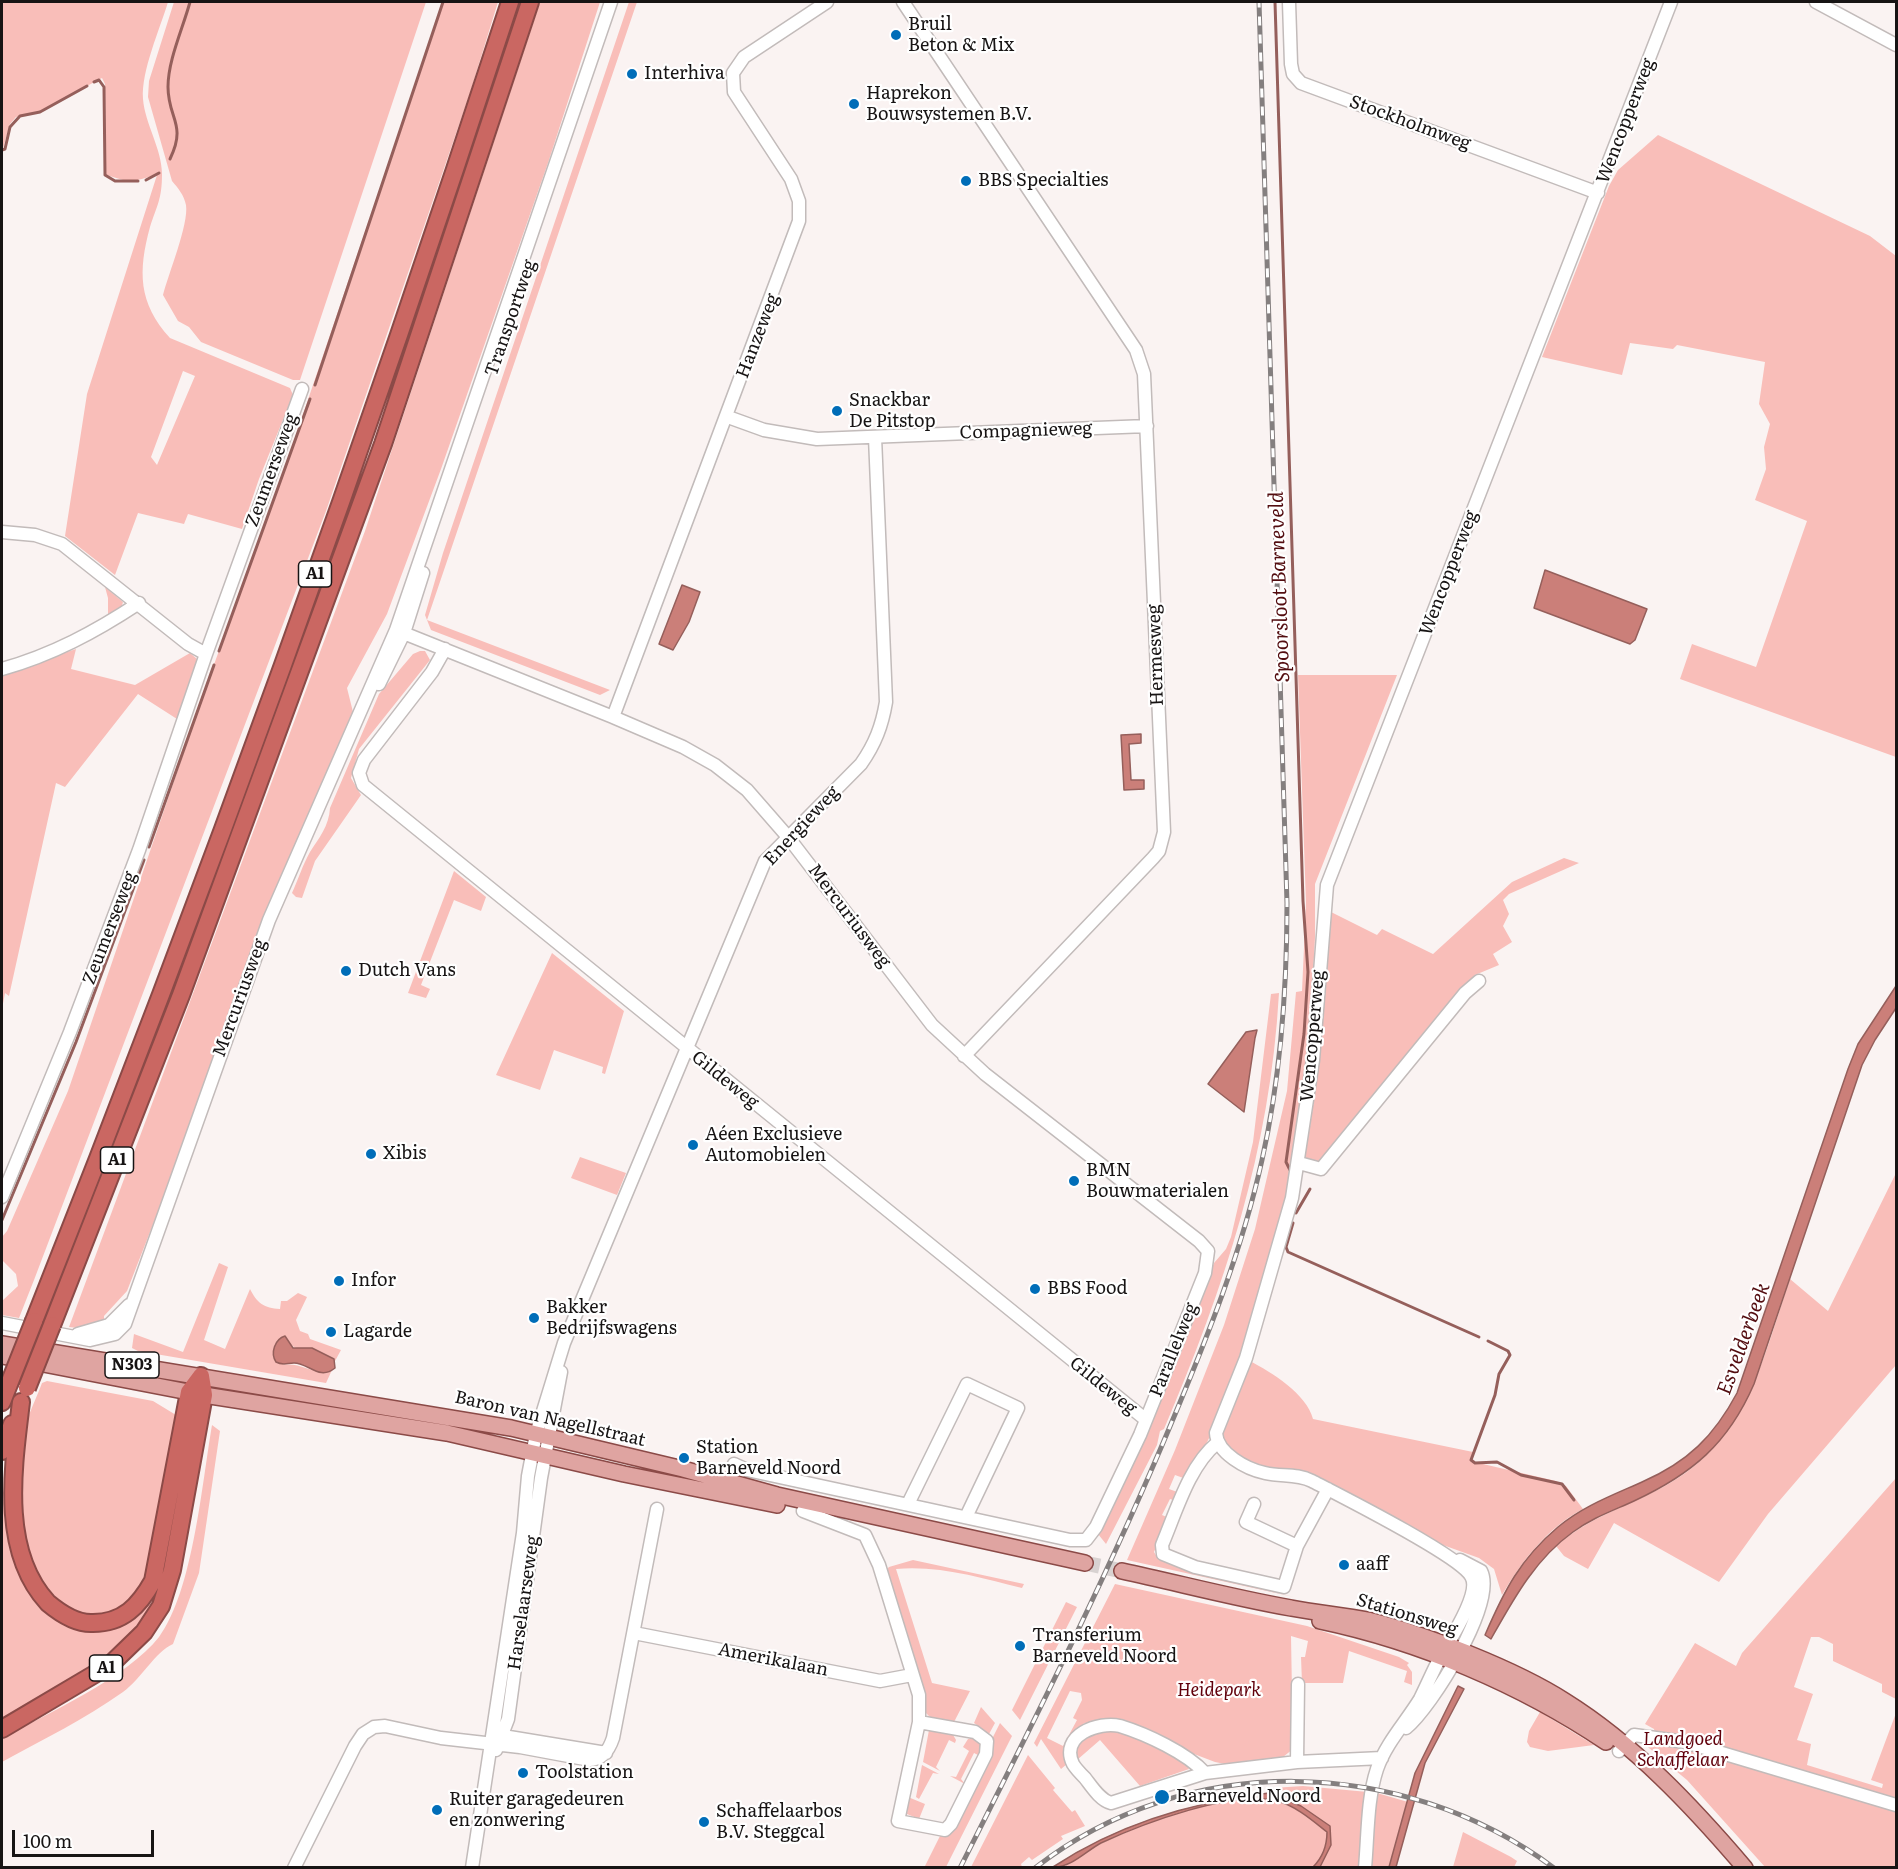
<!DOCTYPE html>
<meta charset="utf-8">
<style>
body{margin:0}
#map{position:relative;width:1898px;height:1869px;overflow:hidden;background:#faf3f2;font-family:Literata,serif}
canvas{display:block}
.frame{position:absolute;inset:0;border:3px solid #171414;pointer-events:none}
.scale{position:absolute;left:12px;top:1830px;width:142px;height:27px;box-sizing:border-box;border:3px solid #171414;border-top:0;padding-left:8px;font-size:18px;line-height:21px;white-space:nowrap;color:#171414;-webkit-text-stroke:4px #fff;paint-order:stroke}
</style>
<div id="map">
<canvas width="1898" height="1869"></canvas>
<div class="frame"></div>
<div class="scale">100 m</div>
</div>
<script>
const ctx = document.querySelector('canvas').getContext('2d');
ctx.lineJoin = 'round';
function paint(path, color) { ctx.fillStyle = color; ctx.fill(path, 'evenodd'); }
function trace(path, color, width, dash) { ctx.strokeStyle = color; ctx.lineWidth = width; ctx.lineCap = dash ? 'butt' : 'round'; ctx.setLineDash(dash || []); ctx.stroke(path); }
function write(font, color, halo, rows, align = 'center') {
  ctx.font = font + ' Literata,serif'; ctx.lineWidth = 4.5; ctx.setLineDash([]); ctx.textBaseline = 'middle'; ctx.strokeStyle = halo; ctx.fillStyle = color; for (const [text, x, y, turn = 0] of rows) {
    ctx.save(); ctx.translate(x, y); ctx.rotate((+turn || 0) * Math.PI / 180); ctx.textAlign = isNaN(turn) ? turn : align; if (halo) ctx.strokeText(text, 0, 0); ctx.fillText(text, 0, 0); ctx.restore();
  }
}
paint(new Path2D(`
 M2,2H168C160,29 141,71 143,99C145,124 162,149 162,174C162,199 157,205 150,227C138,271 138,303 170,338L290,388L293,395L259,479L242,529L188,514L184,524L138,513L115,575L65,536L87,394L157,175L130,182L106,175L105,84L102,78L40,111L16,117L10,124L2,152ZM183,371L195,376L157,465L151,457Z
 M174,2H426L300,380H293L201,342L189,327L178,321L163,295C168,275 189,224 186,205C184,195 178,188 172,181L148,97L149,81Z
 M443,2H498L470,93L326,511L34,1280L19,1318L2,1315V1301L18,1286L16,1274L2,1260V1237L7,1231L68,1091L212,670L278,488Z
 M540,2H600L549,160L441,469L387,614L347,688L353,712L127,1291L104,1316V1321L86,1329L69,1327L365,531Z
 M629,2H637L427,620L610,690L600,695L431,630L425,615L443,553Z
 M1658,135L1870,236L1896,256V757L1680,679L1692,644L1756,667L1807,521L1755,500L1766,469L1764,447L1770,424L1759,404L1765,362L1677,345L1673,349L1630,343L1622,375L1542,357L1609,186L1618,170Z
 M105,587L123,602L121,609L108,617V598Z
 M76,649L71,669L135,685L190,653L197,659L177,719L138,694L65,787L56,783L9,996L5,993L2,1009V674Z
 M420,651H425L430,660L359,749L351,778L361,795L315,861L302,898L296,897L292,893C298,880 303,864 310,852C319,838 329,826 330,808L379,694L413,654Z
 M1298,675H1397L1315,884V937L1310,1035L1294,1166L1275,1243L1268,1258L1241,1354L1212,1428C1211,1441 1193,1464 1186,1479L1175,1475L1169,1489L1180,1493L1176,1501L1170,1499L1162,1515L1169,1518L1154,1552L1157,1557L1192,1572L1294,1597L1127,1560L1175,1450L1224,1325L1255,1229L1287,1091L1296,992L1302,991L1306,903Z
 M1564,858L1579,863L1509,894L1503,900L1509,914L1503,926L1512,942L1493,954L1499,965L1475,975L1318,1165L1304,1160C1321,1077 1323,994 1327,910L1377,935L1382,929L1433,954L1512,882Z
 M454,871L486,897L481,911L454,900L421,985L430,989L426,998L408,993Z
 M552,953L624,1011L605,1074L602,1073L603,1067L554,1050L540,1090L496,1075Z
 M1279,993C1270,1151 1225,1286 1164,1429L1160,1431L1157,1445L1106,1544L1098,1534L1144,1439L1214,1263L1226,1249L1231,1237L1253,1142L1271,994Z
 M580,1157L626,1173L617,1195L571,1178Z
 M1896,1173V1365L1768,1514L1719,1582L1614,1523L1588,1569L1564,1556L1556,1546C1590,1517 1625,1507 1663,1487C1746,1443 1762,1361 1790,1279L1828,1311Z
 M219,1263L228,1267L204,1340L225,1349L250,1289C257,1303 264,1308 280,1309L281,1301H287L298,1293L307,1297L296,1320L300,1331L308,1334L310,1339L341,1350L335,1361C320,1347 301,1353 291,1345L283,1365C302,1362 313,1376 332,1370L326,1383L138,1351L132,1348L134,1334L183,1352Z
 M1250,1361C1271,1372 1307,1394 1313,1419L1473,1452L1470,1461L1556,1481L1566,1486L1583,1509C1547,1528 1522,1561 1502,1595L1494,1569L1479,1558L1429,1540L1297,1469H1267L1229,1451L1221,1443V1431Z
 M47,1381L153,1401L176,1415C179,1443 167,1477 162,1505C157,1532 156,1570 139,1593C96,1648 31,1590 21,1539C19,1524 18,1457 20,1443C24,1423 35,1402 42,1383Z
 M212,1425L220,1431L199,1573L173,1644C155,1652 141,1679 123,1692C85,1719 42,1740 2,1762V1738C47,1714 128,1677 159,1637C193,1591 202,1483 212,1425Z
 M3,1472C2,1510 7,1572 36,1600C49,1612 70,1619 85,1628L154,1593C134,1661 58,1690 2,1723V1475Z
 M1896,1478V1699L1882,1692V1684L1833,1661V1644L1819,1637H1811L1794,1687L1813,1694L1797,1740L1811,1744L1807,1765L1882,1788L1883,1784L1871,1780L1896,1713V1867H1765L1687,1780L1676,1771L1663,1767L1661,1758L1637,1738L1656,1739L1654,1729L1645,1724L1695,1643L1736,1666L1742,1653Z
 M913,1560L1024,1584L1022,1588C982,1578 938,1565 896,1569L932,1683L970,1691L953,1724L932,1719L926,1713L885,1571L889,1567Z
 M1115,1584L1307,1626L1399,1657L1409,1663L1407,1665L1412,1672V1685L1404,1682L1407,1671L1349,1651L1343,1683H1302L1301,1657H1305L1308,1641L1291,1636L1293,1749L1283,1757L1225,1764L1215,1762L1110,1722L1084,1723L1067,1764L1061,1769L1041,1739L1037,1747L1034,1743ZM1070,1691L1081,1693L1082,1700L1073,1718L1077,1720L1063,1746L1047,1738Z
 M1066,1602L1077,1607L1020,1720L1012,1710Z
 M981,1707L995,1723L989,1734L974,1723Z
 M1540,1712L1594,1745L1548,1751L1530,1747L1527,1742L1529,1731Z
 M1000,1723L1012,1736L946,1867L924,1868L941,1834L956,1825L992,1752V1739Z
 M1118,1729L1183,1759L1189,1769L1140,1786L1100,1740L1077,1760V1747L1086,1733Z
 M929,1730L952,1733L956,1740L955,1743L949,1740L936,1767L940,1771L923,1762Z
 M975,1737L982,1745L980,1756L974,1753L961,1779L965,1784L950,1776L956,1777L969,1751L963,1747L968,1739Z
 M1028,1755L1055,1788L1053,1790L1072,1812L1075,1810L1085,1826L1061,1836L1063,1839L1032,1860L1029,1857L1021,1864L1022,1867H971Z
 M922,1765L939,1774L933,1773L919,1799L916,1797Z
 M1303,1786L1368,1792L1359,1867L1062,1868C1075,1859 1088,1850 1102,1843C1140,1825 1220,1794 1261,1799C1278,1800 1295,1807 1308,1817L1301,1806L1269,1793L1273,1788Z
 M1377,1793L1408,1802L1389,1867L1369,1868Z
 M908,1797L925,1804L919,1819L907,1814Z
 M1463,1832L1511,1857L1517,1861L1514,1867H1453Z`), '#f9beb9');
const water = new Path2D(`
 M1545,570L1647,609L1635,640L1630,644L1534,608Z
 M682,585L700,592L689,622L673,650L659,644Z
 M1141,734V743L1129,744L1131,780H1144V789L1124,790L1121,735Z
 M1896,986V1008L1875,1040L1862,1065L1754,1384C1728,1444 1692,1474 1634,1501C1612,1511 1592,1518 1573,1532C1535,1559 1513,1600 1491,1639L1485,1635C1504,1591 1520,1559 1558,1527C1583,1506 1613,1495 1642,1482C1688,1462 1714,1436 1737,1393L1848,1069L1858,1044Z
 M1257,1030L1255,1038L1244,1112L1208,1084L1246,1032Z
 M285,1336L293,1348H312L334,1359L335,1368C319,1381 309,1363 294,1363C287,1363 283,1366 276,1362C270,1353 275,1339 285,1336Z
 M1458,1686L1464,1689L1425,1763L1396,1867H1389L1415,1773Z
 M1269,1793L1301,1806L1330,1826L1331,1845L1320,1867H1313C1323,1857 1327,1846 1327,1832C1312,1820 1296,1806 1277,1801C1234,1789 1142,1824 1101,1843C1086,1851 1071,1868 1053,1867C1118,1824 1192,1802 1269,1793Z`);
paint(water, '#cb7f79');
trace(water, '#955f5b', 1.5);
trace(new Path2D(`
 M1275,2L1303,901L1308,972L1304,1034L1286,1162L1290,1170
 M94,82L99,80L104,87L105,175L115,181H138
 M2,150L5,149L10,127L20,116L40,112L87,86
 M170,159C187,124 168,119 168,87C168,60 183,28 190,2
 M146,180L159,173
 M315,385L443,2
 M219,651L310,399
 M149,847L214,665
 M1296,1213L1310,1189
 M2,1220L76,1042L144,860
 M1293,1223L1286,1247L1288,1252L1479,1337
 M1488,1341L1508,1351L1510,1355L1499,1374L1495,1395L1471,1460L1475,1463L1497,1462L1521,1475L1562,1484L1574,1500`), '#955f5b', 3);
trace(new Path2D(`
 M1085,1563L1122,1571`), '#d8d2d1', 15, [15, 8]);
const minor = new Path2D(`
 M903,2L1136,350L1144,374L1164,832L1159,851L1153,858L964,1056
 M1289,2L1291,64L1293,74L1301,83L1598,193
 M1816,2L1896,45
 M728,417L764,430L817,439L1147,426
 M2,532L35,535L62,544L188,644L206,654
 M396,630L613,717L683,747L715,765L747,790L788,837L932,1025L985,1074L1199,1241L1208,1251L1205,1273L1140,1435L1096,1527L1086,1540H1070L747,1470L734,1464
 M445,649L432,672L364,760L359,773L363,785L1145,1419
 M2,669C52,655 95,632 139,603
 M379,684L404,633L423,573
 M613,717L799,221V201L791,179L734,92L733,73L744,57L827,2
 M1299,1163L1321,1169L1465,993L1479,981
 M2,1197L70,1032L139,850L206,654L302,389
 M2,1323L90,1340L115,1334L125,1324L269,920L396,630L611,2
 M78,1334L109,1325L129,1305
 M1217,1443C1189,1466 1176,1512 1162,1545L1163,1554L1195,1567L1284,1587L1297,1546L1246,1522L1254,1504
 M908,1504L967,1384L1018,1408L966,1517
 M803,1511L865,1535L879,1565L919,1695V1722
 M1297,1546L1328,1489
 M634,1633L880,1681L912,1675
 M919,1722L975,1732L987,1741L986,1754L951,1824L945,1830L898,1821Z
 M1406,1728C1432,1707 1497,1602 1481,1571L1460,1560
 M509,1737L606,1753
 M496,1750L508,1719L541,1478L561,1372
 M1619,1751L1634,1735L1685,1742L1896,1805
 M1297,1762L1298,1684
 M1205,1773C1187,1753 1146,1734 1120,1726C1099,1721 1059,1735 1073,1764C1076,1769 1081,1774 1085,1778C1092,1787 1100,1800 1111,1803L1205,1773L1297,1762L1382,1758
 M294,1868L355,1746L363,1734L374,1727L385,1726L441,1738L520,1747L590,1760C603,1759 609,1750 613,1738L657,1509
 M472,1868L523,1533L528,1476L536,1434L564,1343L765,861L861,764C875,744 882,726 886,702L875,437
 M1365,1868C1368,1835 1367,1799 1377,1769C1386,1743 1406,1722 1420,1699C1428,1683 1435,1666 1444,1650C1453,1635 1481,1592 1471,1576C1458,1555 1341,1496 1312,1481C1296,1473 1282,1477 1265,1473C1246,1469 1217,1453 1216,1433L1246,1358L1292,1198L1313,1060L1327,885L1671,2`);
const major = new Path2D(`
 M2,1344L511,1428L683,1469L777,1495L1085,1563
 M2,1356L204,1395L447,1433L624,1474L777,1505
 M1122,1571C1178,1583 1234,1598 1291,1608C1316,1613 1342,1615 1368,1620C1425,1634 1515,1669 1565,1701C1634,1744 1693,1807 1745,1868
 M1320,1621C1420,1642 1521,1685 1606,1742`);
const highway = new Path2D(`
 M34,1321C207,887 366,446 510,2
 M52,1325L181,995L383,444L530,2
 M2,1402L9,1384
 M21,1402C13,1468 0,1551 48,1603C60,1613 77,1624 93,1623C123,1623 139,1606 153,1581L189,1392L201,1376
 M2,1451L12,1424
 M2,1729L110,1665L144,1632L161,1606L172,1570L204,1395L201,1376`);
trace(minor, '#c2bbba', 15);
trace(major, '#8b4a47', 18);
trace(highway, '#8b4a47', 20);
trace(minor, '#fff', 12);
trace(major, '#dfa4a1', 15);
trace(highway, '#ca6762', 16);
const rail = new Path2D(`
 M960,1868C1034,1721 1108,1575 1171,1424C1207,1338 1242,1251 1262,1160C1281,1075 1287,990 1287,903L1259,2
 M1035,1868C1186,1750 1402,1755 1554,1868`);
trace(rail, '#847f7f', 5);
trace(rail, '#fff', 3, [9]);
const highwayBridge = new Path2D(`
 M9,1384L34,1321
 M27,1388L52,1325`);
trace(highwayBridge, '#8b4a47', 20, []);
trace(highwayBridge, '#ca6762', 16);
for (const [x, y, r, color] of [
 [896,35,6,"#006db8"],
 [632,74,6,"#006db8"],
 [854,104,6,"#006db8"],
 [966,181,6,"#006db8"],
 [837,411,6,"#006db8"],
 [346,971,6,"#006db8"],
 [693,1145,6,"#006db8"],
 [371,1154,6,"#006db8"],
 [1074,1181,6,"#006db8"],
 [339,1281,6,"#006db8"],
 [1035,1289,6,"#006db8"],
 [534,1318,6,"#006db8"],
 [331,1332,6,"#006db8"],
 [684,1458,6,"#006db8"],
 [1344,1565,6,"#006db8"],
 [1020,1646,6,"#006db8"],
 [523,1773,6,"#006db8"],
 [1162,1797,8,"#006db8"],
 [437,1810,6,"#006db8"],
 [704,1822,6,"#006db8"]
]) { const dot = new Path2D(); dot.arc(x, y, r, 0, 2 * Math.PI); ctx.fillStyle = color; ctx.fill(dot); trace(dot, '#fff', 2); }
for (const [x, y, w] of [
 [315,574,33],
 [117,1160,33],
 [132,1365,54],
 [106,1668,33]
]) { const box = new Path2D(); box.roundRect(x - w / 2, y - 13, w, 26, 4.5); ctx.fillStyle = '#fff'; ctx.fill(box); trace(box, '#171414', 1.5); }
write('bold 16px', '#171414', null, [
 ["A1",315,574],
 ["A1",117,1160],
 ["N303",132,1365],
 ["A1",106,1668]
]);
write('18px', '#171414', '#fff', [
 ["Bruil",908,25],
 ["Beton & Mix",908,46],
 ["Interhiva",644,74],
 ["Haprekon",866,94],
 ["Bouwsystemen B.V.",866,115],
 ["BBS Specialties",978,181],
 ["Snackbar",849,401],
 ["De Pitstop",849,422],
 ["Dutch Vans",358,971],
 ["Aéen Exclusieve",705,1135],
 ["Automobielen",705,1156],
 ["Xibis",383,1154],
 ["BMN",1086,1171],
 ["Bouwmaterialen",1086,1192],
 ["Infor",351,1281],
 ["BBS Food",1047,1289],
 ["Bakker",546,1308],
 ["Bedrijfswagens",546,1329],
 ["Lagarde",343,1332],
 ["Station",696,1448],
 ["Barneveld Noord",696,1469],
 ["aaff",1356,1565],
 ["Transferium",1032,1636],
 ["Barneveld Noord",1032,1657],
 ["Toolstation",535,1773],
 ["Barneveld Noord",1176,1797],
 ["Ruiter garagedeuren",449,1800],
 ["en zonwering",449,1821],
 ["Schaffelaarbos",716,1812],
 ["B.V. Steggcal",716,1833]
], 'left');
write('18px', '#171414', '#fff', [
 ["Wencopperweg",1626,121,-69],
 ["Stockholmweg",1410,123,20],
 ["Transportweg",511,318,-71],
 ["Hanzeweg",758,336,-69],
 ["Compagnieweg",1026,431,-2],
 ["Zeumerseweg",272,470,-70],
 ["Wencopperweg",1449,573,-69],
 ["Hermesweg",1156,655,-92],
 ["Energieweg",802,826,-47],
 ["Mercuriusweg",849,916,53],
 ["Zeumerseweg",110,928,-69],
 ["Mercuriusweg",240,998,-70],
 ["Wencopperweg",1313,1036,-85],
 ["Gildeweg",725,1080,39],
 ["Parallelweg",1174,1350,-68],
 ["Gildeweg",1103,1386,39],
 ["Baron van Nagellstraat",550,1419,13],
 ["Harselaarseweg",524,1603,-82],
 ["Stationsweg",1407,1615,17],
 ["Amerikalaan",773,1660,11]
]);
write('italic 18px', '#61000b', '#fff', [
 ["Heidepark",1219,1691],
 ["Landgoed",1683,1740],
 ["Schaffelaar",1683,1761]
]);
write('italic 20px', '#530d10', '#fff', [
 ["Spoorsloot Barneveld",1280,587,-92],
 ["Esvelderbeek",1744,1339,-70]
]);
</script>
